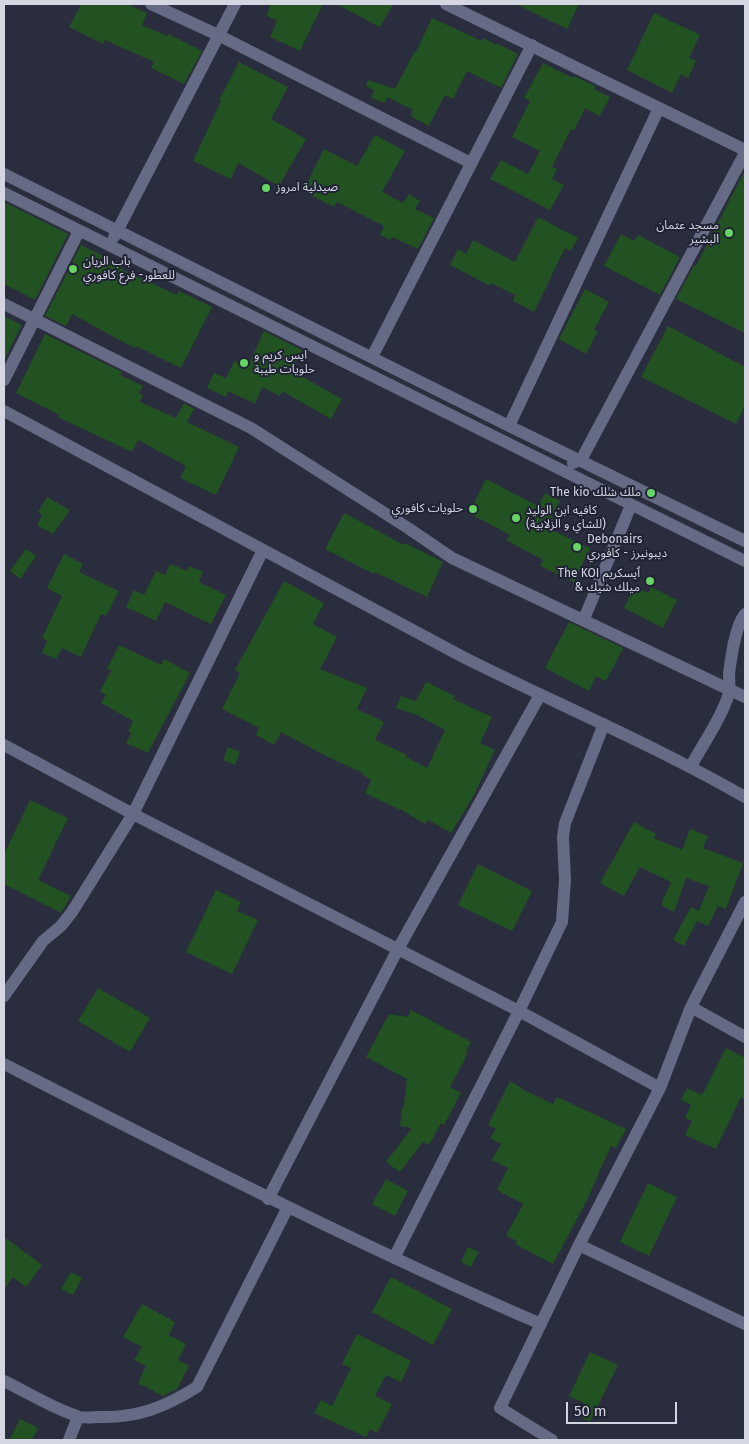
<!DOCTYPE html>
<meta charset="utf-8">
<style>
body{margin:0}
#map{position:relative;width:749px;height:1444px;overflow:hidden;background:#2a2d3d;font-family:"Fira Sans",sans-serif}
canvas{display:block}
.frame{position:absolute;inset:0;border:5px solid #d4d6e1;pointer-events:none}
.scale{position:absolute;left:566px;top:1402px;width:111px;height:22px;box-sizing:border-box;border:2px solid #d4d6e1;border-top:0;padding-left:6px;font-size:15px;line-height:18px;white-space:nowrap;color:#d4d6e1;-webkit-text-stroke:4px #202333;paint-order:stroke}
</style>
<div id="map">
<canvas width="749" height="1444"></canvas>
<div class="frame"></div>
<div class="scale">50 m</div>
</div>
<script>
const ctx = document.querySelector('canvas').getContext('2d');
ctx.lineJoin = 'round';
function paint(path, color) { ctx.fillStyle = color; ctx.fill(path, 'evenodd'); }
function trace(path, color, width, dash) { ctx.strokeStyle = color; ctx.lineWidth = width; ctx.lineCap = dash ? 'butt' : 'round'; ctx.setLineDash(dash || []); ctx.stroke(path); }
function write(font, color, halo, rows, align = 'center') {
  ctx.font = font + ' "Fira Sans","Noto Sans Arabic",sans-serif'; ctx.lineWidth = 4; ctx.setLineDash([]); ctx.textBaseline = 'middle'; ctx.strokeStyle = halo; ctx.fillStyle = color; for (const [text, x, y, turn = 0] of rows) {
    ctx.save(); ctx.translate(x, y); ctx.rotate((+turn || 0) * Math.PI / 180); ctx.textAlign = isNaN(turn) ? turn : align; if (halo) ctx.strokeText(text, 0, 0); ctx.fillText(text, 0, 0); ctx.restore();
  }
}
paint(new Path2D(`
 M81,4H127L147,13L142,25L167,36L168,34L202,51L184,84L151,68L154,62L105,40L103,44L69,27Z
 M271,4H323L300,51L270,37L277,21L266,15Z
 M336,4H393L380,27Z
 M516,4H579L567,29Z
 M654,13L700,35L689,58L696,61L688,78L681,74L672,93L627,70Z
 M432,18L482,41L484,38L496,45L497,43L518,54L501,88L467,71L453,99L445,95L429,126L410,116L413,110L387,97L385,103L371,98L374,90L366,86L368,80L395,89L415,51L416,52Z
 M239,62L288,87L271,119L306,139L279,186L238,163L231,179L193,161L221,101L219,100Z
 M543,63L573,78L574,76L595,86L594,89L610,97L600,116L585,108L574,131L571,129L552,167L557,169L552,179L564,185L550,210L490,179L501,160L528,174L540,151L512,137L530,101L524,98Z
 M375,135L405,151L382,192L403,203L409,194L420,201L415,209L434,218L418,249L392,237L390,240L380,235L384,226L337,202L334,207L303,191L324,149L357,166Z
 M745,170V333L676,299L694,265L696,266Z
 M4,202L68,234L35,300L4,284Z
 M538,217L578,238L571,251L565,248L534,312L513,301L515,295L491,283L490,286L450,265L458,249L466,254L473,240L515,262Z
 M621,234L634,241L638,235L680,257L660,295L604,266Z
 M81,245L122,265L120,268L177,295L179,291L212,307L181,368L136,346L135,348L123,342L72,314L66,326L45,316Z
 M585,289L609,302L594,329L598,331L586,354L559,339Z
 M4,316L22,325L4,361Z
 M668,326L745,367V405L736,424L641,377Z
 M264,331L302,350L292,371L342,399L331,419L282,391L280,396L262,387L255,404L228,391L226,397L207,388L214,373L226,378L234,361L247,368Z
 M45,334L122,372L120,375L143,386L139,393L143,395L140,402L176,418L184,403L194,409L187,422L239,447L216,495L180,478L186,466L138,440L132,452L58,417L59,415L16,393Z
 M486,479L538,506L545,493L560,501L551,518L559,522L554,531L590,548L574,582L540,566L543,560L506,540L510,535L469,513Z
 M47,497L70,510L53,534L37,525L42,515L38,512Z
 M344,513L404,545L405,543L443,562L427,597L375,572L374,574L325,549Z
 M26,549L36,556L20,579L10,571Z
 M64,554L83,564L79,572L119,591L106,616L101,614L81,657L62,648L56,659L42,653L47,641L42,638L62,596L47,588Z
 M170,564L187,571L189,566L203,572L199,582L226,595L211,624L165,602L156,621L126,607L134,590L144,595L156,571L165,575Z
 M284,581L324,603L313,624L337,637L320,669L367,688L357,709L384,722L375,740L407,755L406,757L427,768L445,730L417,715L396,708L401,696L416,701L426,682L455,696L453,699L492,717L480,743L495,750L473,797L451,833L428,820L425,824L400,809V810L365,793L371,780L362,774L363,773L328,757L281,732L274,745L256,735L259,728L222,709L240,673L235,670Z
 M635,586L648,593L651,587L677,600L663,628L624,608Z
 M569,622L623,648L606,681L596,676L589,691L545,668Z
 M119,645L161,665L164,659L190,673L148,753L126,743L131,733L128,732L133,721L101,703L106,695L100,691L111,671L107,669Z
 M228,747L240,752L235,765L223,760Z
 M30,800L68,818L38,880L71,896L61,913L4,884V854Z
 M634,822L656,834L654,838L682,850L690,829L708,836L703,848L743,863L726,909L718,906L708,926L697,921L684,946L673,940L691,907L699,911L709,886L686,878L674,912L661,905L671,882L640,867L624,896L600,883Z
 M478,864L532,891L512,931L458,905Z
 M216,890L241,902L237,911L258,920L232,974L186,952Z
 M98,988L150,1018L130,1052L78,1021Z
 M411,1010L471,1042L467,1049L466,1057L450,1087L461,1093L444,1125L441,1123L429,1145L423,1142L400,1172L386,1162L412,1128L400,1126L402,1110L404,1105L407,1079L366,1057L389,1014L408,1017Z
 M726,1048L745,1058V1100L741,1097L716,1149L685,1135L692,1121L685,1118L691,1105L681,1100L687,1088L702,1095Z
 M510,1081L522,1088V1089L553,1104L557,1097L626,1129L616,1148L611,1146L586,1202L553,1264L515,1244L517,1241L506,1236L523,1204L497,1190L508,1168L492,1160L501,1144L490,1138L496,1129L488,1125Z
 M386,1179L408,1191L395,1216L372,1204Z
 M648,1183L677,1197L649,1256L620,1242Z
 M4,1237L42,1265L26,1287L13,1277L4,1290Z
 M468,1247L479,1252L471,1267L461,1262Z
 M71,1272L82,1278L73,1295L61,1289Z
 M391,1277L452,1309L433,1345L372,1312Z
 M142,1304L175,1322L169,1335L186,1344L178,1360L189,1366L177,1389L163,1396L138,1383L146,1366L134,1360L142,1347L123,1337Z
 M357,1334L411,1361L401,1382L386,1375L375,1396L392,1404L377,1433L370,1429L366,1437L314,1413L321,1400L332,1406L351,1368L342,1364Z
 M590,1352L618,1365L590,1422L578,1416L584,1403L569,1396Z
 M20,1419L38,1428L32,1440H9Z`), '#225122');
trace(new Path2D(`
 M151,4L218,35L471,163
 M446,4L745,150
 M4,174L509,426L745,541
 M4,193L745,561
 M114,237L235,4
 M4,304L251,428L408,528L452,558L745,697
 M372,357L532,45
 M4,380L79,231
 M4,411L463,657C557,704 654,745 745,797
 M509,426L659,108
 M573,463L581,460L745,153
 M584,619L631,505
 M4,745L133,814L519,1011L660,1088
 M691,766C703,744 722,717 729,693C730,687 729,680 729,674C731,658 735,626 745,614
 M4,996L43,941L61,926L72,912L133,814L263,550
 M691,1007L745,1037
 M4,1064C181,1154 358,1245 541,1324
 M268,1199L398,949L540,695
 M579,1245L745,1324
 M394,1258L519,1011L562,922L565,880L563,837L565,823L604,724
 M4,1381C27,1392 52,1408 77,1416C83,1419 93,1417 100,1417C138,1418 165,1407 197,1387L288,1207
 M69,1440L78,1417
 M552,1440L500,1408L579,1245L660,1088L691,1007L745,902`), '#666b85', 12);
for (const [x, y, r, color] of [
 [266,188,5,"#67d466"],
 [729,233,5,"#67d466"],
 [73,269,5,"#67d466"],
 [244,363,5,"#67d466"],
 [651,493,5,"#67d466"],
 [473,509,5,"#67d466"],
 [516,518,5,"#67d466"],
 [577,547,5,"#67d466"],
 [650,581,5,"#67d466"]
]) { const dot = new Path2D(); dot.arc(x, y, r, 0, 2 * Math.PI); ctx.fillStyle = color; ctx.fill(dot); trace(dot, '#202333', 2); }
write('12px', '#d4d6e1', '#202333', [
 ["صيدلية امروز",276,188],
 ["مسجد عثمان",719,226,"right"],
 ["البشير",719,240,"right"],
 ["باب الريان",83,262],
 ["للعطور- فرع كافوري",83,276],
 ["ايس كريم و",254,356],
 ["حلويات طيبة",254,370],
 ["The kio ملك شلك",641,493,"right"],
 ["حلويات كافوري",463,509,"right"],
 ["كافيه ابن الوليد",526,511],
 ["(للشاي و الزلابية)",526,525],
 ["Debonairs",587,540],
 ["ديبونيرز - كافوري",587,554],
 ["The KOI ٱيسكريم",640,574,"right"],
 ["& ميلك شيك",640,588,"right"]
], 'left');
</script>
